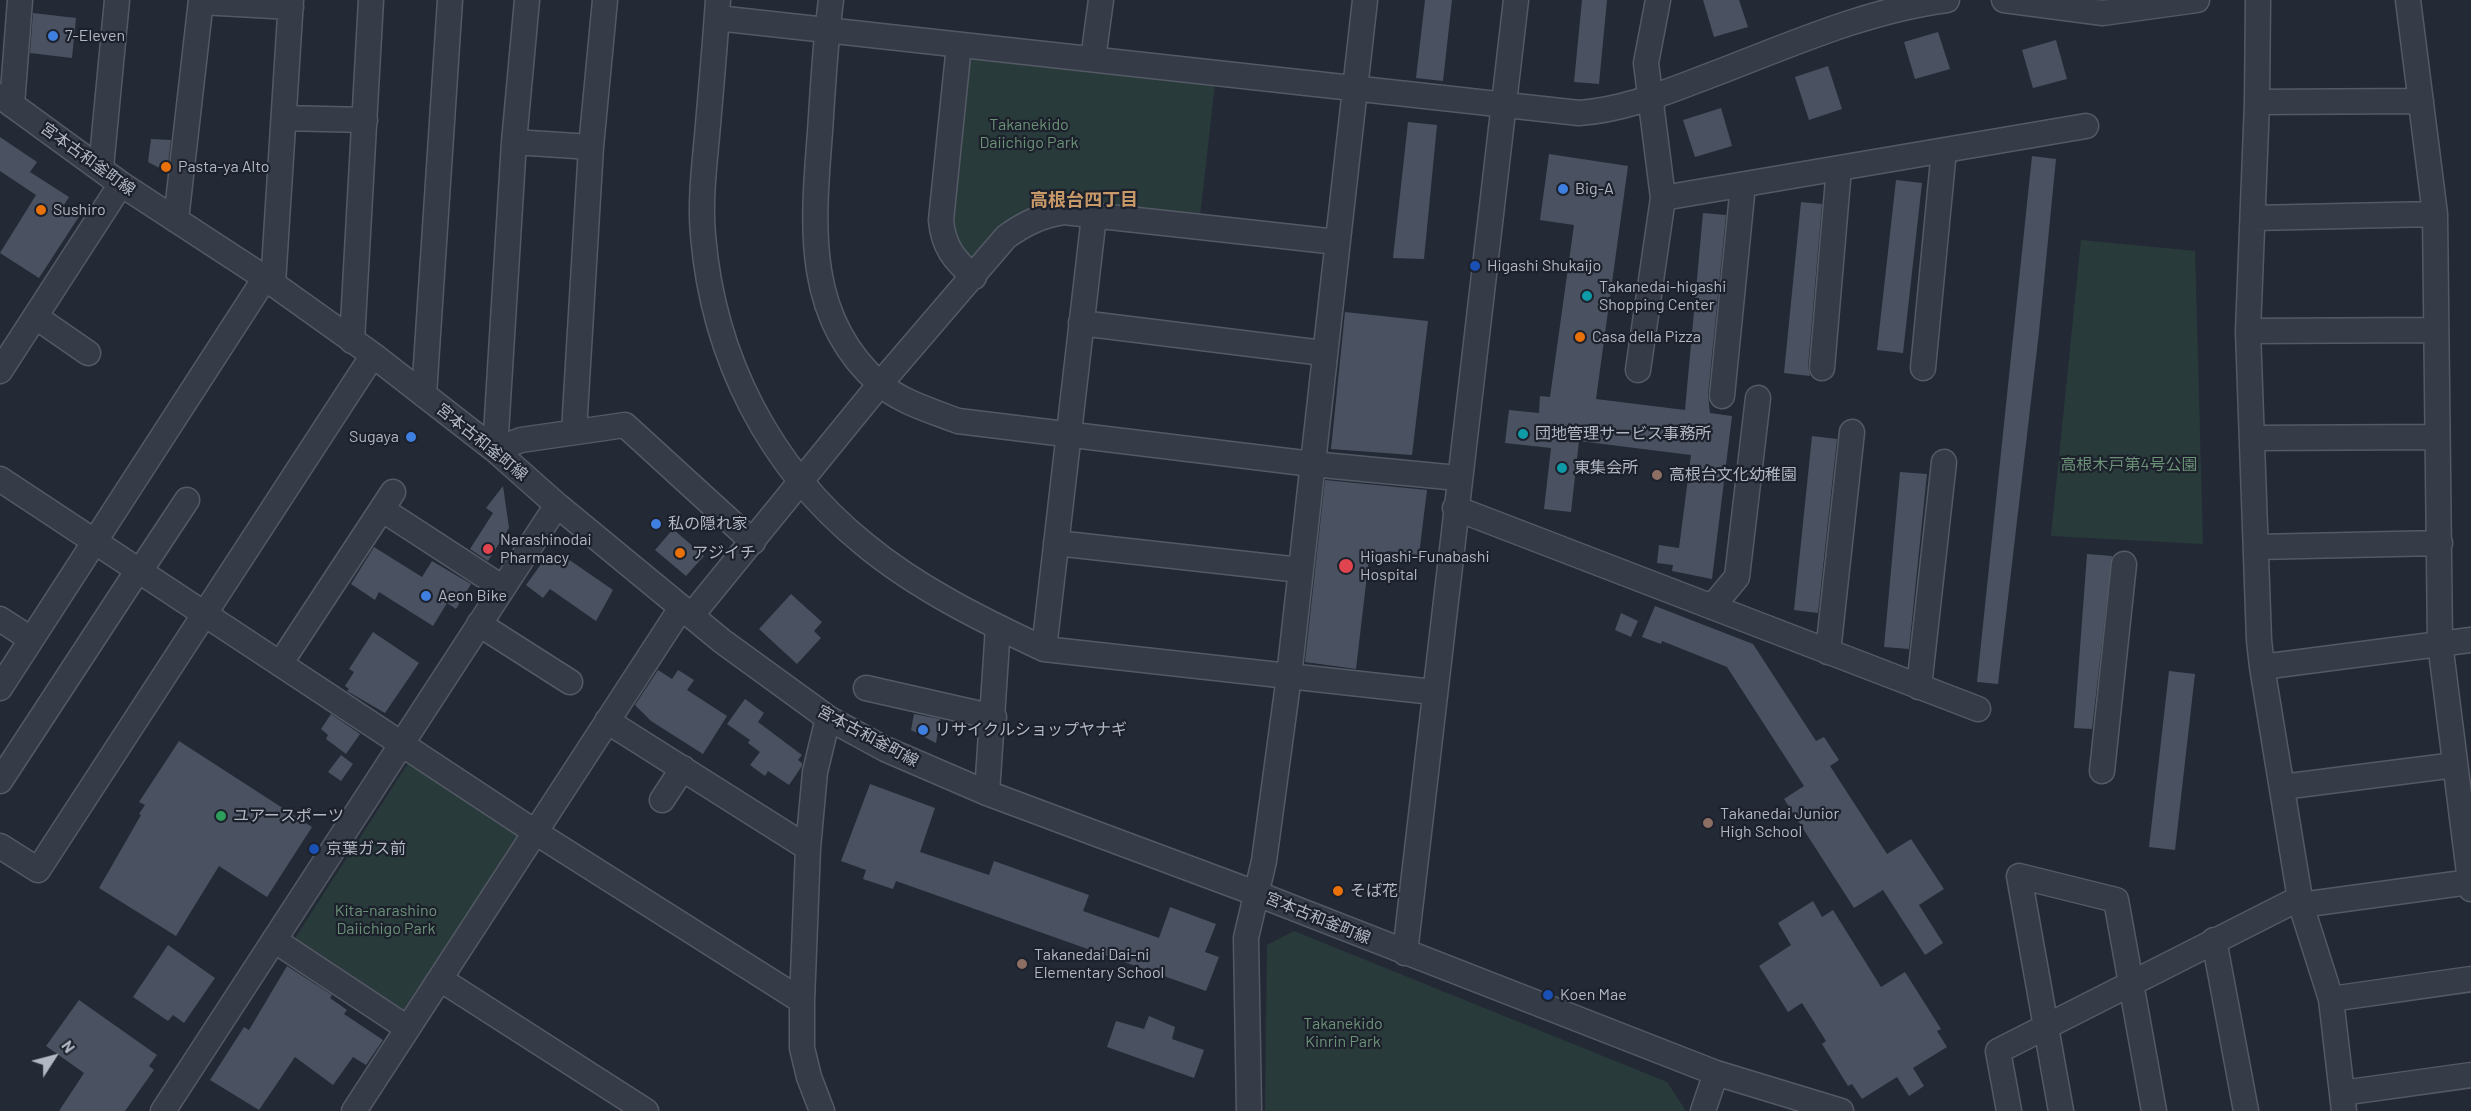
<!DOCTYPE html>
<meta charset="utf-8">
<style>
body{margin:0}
#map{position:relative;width:2471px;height:1111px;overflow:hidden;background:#232a36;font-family:Barlow,sans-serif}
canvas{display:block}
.north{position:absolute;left:24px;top:1027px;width:60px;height:60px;-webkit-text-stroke:4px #1c212c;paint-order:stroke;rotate:54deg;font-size:16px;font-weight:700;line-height:24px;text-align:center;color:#b1b7c3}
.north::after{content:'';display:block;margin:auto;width:21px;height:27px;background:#b1b7c3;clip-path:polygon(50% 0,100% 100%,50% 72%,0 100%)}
</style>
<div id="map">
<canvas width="2471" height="1111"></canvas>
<div class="north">N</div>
</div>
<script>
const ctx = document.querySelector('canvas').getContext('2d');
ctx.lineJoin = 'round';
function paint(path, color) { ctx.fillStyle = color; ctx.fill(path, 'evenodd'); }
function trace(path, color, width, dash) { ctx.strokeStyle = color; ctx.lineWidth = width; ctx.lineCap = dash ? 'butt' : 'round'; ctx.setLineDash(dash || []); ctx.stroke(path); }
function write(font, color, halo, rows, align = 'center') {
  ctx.font = font + ' Barlow,"Noto Sans JP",sans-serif'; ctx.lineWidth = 4.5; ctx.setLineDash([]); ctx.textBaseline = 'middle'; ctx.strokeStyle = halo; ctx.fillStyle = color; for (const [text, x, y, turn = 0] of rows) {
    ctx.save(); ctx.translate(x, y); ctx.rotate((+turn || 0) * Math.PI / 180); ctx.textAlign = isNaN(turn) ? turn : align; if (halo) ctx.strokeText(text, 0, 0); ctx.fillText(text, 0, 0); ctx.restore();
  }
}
paint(new Path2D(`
 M971,54L1215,83L1200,217L1026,211C1003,222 990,240 974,259L964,260L949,236L964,60Z
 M2081,240L2195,251L2203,544L2051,536Z
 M415,764L517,829L518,839L409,1009L399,1013L297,947L295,938L407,765Z
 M1294,931L1667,1082L1686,1111H1265L1267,945Z`), '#293a3b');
paint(new Path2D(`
 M1425,0H1452L1443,81L1416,78Z
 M1582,0H1607L1599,84L1574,82Z
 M1703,0H1739L1748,27L1714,37Z
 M33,13L76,18L72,58L30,53Z
 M1938,32L1950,69L1915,79L1904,42Z
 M2056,40L2067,79L2033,88L2022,50Z
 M1828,66L1842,109L1809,120L1795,77Z
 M1721,108L1732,146L1695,157L1683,120Z
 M1408,122L1437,125L1424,259L1393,258Z
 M0,137L37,162L30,172L69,197L64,205L80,215L39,278L0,253L36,195L0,171Z
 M151,139L171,140L167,172L148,162Z
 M1549,154L1628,166L1596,399L1685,410L1703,213L1726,215L1708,395L1710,413L1732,416L1712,579L1672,571L1673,565L1657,563L1659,545L1679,548L1691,455L1579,441L1571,512L1544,509L1551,448L1505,443L1509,410L1539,413L1540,396L1550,397L1574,225L1540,220Z
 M2032,156L2056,159L2039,332L1998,684L1977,682Z
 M1896,180L1922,183L1903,353L1877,350Z
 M1801,202L1822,204L1808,367L1810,376L1784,373Z
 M1345,312L1428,321L1412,455L1331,449Z
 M1812,436L1837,439L1818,613L1794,610Z
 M1900,472L1927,474L1909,649L1884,647Z
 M1325,480L1427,490L1419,555L1387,551L1386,560L1369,558L1356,669L1305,662Z
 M503,486L509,528L488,561L470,549L493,513L486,508Z
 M673,529L704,556L686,576L655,550Z
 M374,547L422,577L432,561L471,584L456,609L447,603L433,626L379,592L375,600L351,584Z
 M2087,554L2112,556L2092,729L2074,728Z
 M568,559L613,590L596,621L550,589L543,598L526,585L544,560Z
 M791,594L822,622L814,631L821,638L797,664L759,629Z
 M1655,606L1753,644L1816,741L1824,737L1839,760L1830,766L1887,854L1911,839L1944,889L1919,905L1943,943L1925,955L1883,890L1854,908L1784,799L1804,786L1727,667L1662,641L1661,644L1642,637Z
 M1621,613L1638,621L1631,637L1615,630Z
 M373,632L419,663L385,713L347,691L349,689L345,686L354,672L349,669Z
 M658,670L672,679L678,670L694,680L687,690L727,716L703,754L651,721L635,705Z
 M2169,671L2195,674L2175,850L2149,847Z
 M745,699L764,713L758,722L802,755L798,760L802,763V766L789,785L768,771L765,776L750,765L760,752L748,743L750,740L727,724Z
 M331,714L360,734L346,754L326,739L328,735L321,729Z
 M914,714L940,719L936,743L911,730Z
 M179,741L312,827L267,897L219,866L176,936L99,888L141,815L139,814L145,805L139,802Z
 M341,755L353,764L341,781L328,772Z
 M870,784L935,808L920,852L989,875L994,861L1089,895L1083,911L1159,938L1170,907L1216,924L1205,952L1219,957L1206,991L896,881L893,889L863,879L866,870L841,861Z
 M1813,901L1822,917L1833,910L1881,987L1905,972L1941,1029L1937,1031L1947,1047L1913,1068L1924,1086L1909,1096L1897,1077L1862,1099L1852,1084L1848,1086L1822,1044L1826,1041L1802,1003L1788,1012L1759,966L1791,945L1778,923Z
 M168,945L215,978L184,1023L173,1015L168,1021L133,997Z
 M287,966L332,995L330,998L347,1010L344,1014L383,1040L366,1065L353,1057L333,1085L295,1057L259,1110L210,1080L244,1027L249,1030Z
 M79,1000L157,1055L149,1066L154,1070L125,1111H59L84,1073L46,1046Z
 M1149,1016L1175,1027L1172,1039L1204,1050L1194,1078L1107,1047L1116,1021L1144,1029Z`), '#4a5160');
const minor = new Path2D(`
 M527,0L514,142L495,450L521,440L625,425L753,542
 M718,0C715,45 711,90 707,136C704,168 700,203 703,235C713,357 769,467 864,544C917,588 982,620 1044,649L1433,692
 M831,0C825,44 823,88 820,132C813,223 803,317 880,384C901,402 932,411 958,421L1312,464L1458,478
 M2004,0L2103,13L2197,0
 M2258,0L2257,102L2248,331L2259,640L2262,667L2301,905L2331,999L2344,1111
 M2408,0L2435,214L2440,643L2471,889
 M201,2L291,7
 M717,18L1579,113C1621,110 1659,95 1698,80C1779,50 1861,11 1947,0
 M959,45L941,220C943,246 954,260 974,277
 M1093,59L1101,0
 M0,96L121,184L265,278L373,355L495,450L557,505L722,641L828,718L885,749L987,793L1255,893L1716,1073L1841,1111
 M2257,102L2421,101
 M12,105L20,0
 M284,118L365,120
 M514,142L591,147
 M101,168L117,0
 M1663,198L2086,126
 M2253,218L2435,214
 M176,220L201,0
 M273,284L291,0
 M36,317L88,353
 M1081,323L1323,353
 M2248,331L2435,330
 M352,341L371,0
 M1822,368L1839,168
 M1923,368L1944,150
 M1638,370L1663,198L1646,63L1658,0
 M0,371L121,184
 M424,395L450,0
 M1722,396L1743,185
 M574,431L591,147L605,0
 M2252,438L2437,437
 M0,479L535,832L802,1001
 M1455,508L1978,709
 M383,510L503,588
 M1056,543L1300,570
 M2256,547L2440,543
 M140,571L187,500
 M1712,607L1737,577L1758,398
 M691,616L880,384L1006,237C1025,223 1041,216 1064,212L1337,242
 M0,619L31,639
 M479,624L570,682
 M1044,649L1094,216
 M1828,652L1852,432
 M280,664L393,492
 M2262,667L2471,640
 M1919,687L1944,462
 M0,688L265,278
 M866,688L994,717
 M607,721L808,848
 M2102,771L2124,564
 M0,781L138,570
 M2282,787L2455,765
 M987,793L998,627
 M662,800L683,768
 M0,846L38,870L373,355
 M2301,905L2470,882
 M274,940L407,1028
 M2214,940L2246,1111
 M1405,953L1516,0
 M440,979L646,1111
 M2331,999L2471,979
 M2342,1093L2471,1075
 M163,1111L557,505
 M354,1111L681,608
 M822,1111L809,1077L802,1048V1001L808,848L815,772L828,718
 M1249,1111L1246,938L1264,861L1289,676L1365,0
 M1703,1111L1716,1073
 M2009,1111L1998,1051L2300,898
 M2061,1111L2019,876L2116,900L2154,1111`);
trace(minor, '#545a65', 27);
trace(minor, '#363c47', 24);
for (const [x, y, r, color] of [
 [53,36,6,"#3f7fe0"],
 [166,167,6,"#e8710a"],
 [1563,189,6,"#3f7fe0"],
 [41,210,6,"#e8710a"],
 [1475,266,6,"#1a4fb4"],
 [1587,296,6,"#0f9aa8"],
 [1580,337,6,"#e8710a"],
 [1523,434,6,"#0f9aa8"],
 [411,437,6,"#3f7fe0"],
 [1562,468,6,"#0f9aa8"],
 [1657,475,6,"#8d6e63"],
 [656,524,6,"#3f7fe0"],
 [488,549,6,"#e0444e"],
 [680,553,6,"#e8710a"],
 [1346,566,8,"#e0444e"],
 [426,596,6,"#3f7fe0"],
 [923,730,6,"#3f7fe0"],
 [221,816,6,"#2e9e5b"],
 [1708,823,6,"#8d6e63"],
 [314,849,6,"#1a4fb4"],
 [1338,891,6,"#e8710a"],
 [1022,964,6,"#8d6e63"],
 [1548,995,6,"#1a4fb4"]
]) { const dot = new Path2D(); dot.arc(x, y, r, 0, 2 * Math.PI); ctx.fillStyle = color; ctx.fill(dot); trace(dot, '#1c212c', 2); }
write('16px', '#b1b7c3', '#1c212c', [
 ["7-Eleven",65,36],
 ["Pasta-ya Alto",178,167],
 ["Big-A",1575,189],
 ["Sushiro",53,210],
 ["Higashi Shukaijo",1487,266],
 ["Takanedai-higashi",1599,287],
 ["Shopping Center",1599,305],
 ["Casa della Pizza",1592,337],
 ["団地管理サービス事務所",1535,434],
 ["Sugaya",399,437,"right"],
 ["東集会所",1574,468],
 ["高根台文化幼稚園",1669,475],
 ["私の隠れ家",668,524],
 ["Narashinodai",500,540],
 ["Pharmacy",500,558],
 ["アジイチ",692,553],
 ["Higashi-Funabashi",1360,557],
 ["Hospital",1360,575],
 ["Aeon Bike",438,596],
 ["リサイクルショップヤナギ",935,730],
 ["Takanedai Junior",1720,814],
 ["High School",1720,832],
 ["ユアースポーツ",233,816],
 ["京葉ガス前",326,849],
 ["そば花",1350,891],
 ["Takanedai Dai-ni",1034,955],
 ["Elementary School",1034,973],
 ["Koen Mae",1560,995]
], 'left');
write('16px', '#6b9177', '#1c212c', [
 ["Takanekido",1029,125],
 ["Daiichigo Park",1029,143],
 ["高根木戸第4号公園",2129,465],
 ["Kita-narashino",386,911],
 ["Daiichigo Park",386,929],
 ["Takanekido",1343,1024],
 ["Kinrin Park",1343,1042]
]);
write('16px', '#b1b7c3', '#1c212c', [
 ["宮本古和釜町線",88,159,36],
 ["宮本古和釜町線",482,442,39],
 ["宮本古和釜町線",868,736,28],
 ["宮本古和釜町線",1318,918,22]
]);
write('bold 18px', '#c79868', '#1c212c', [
 ["高根台四丁目",1084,200]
]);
</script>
